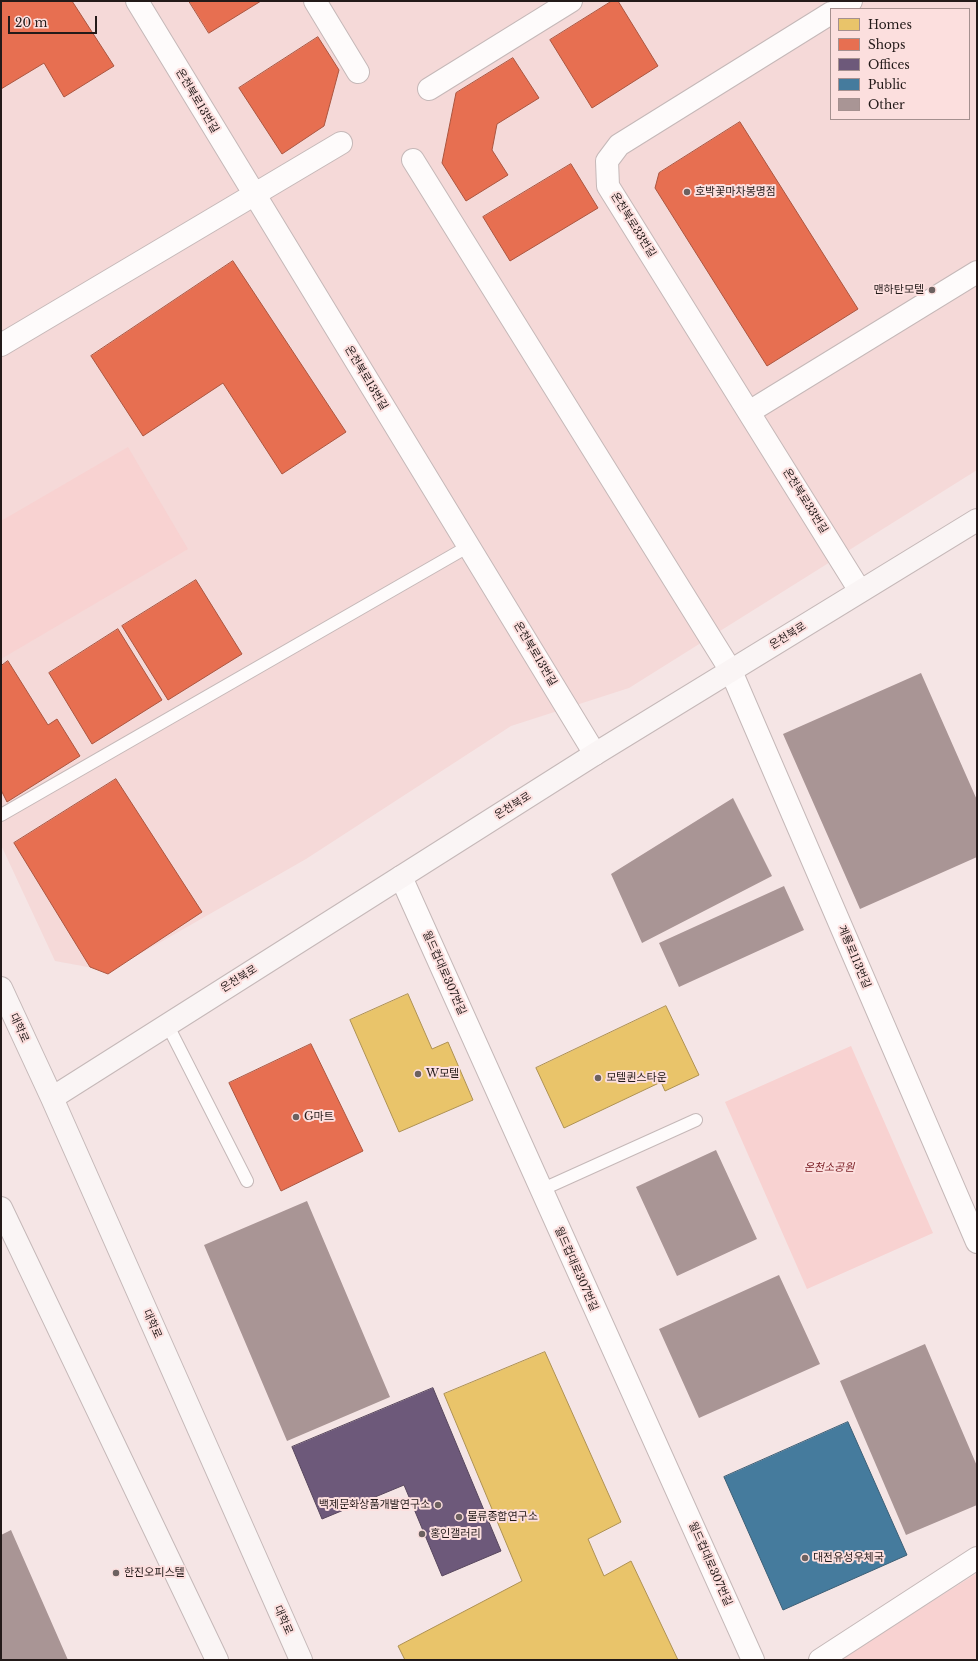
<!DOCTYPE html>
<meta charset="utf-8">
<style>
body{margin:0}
#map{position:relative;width:978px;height:1661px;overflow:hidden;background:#f5e5e5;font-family:"Libre Baskerville",serif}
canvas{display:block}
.frame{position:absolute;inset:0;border:2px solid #231a19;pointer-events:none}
.legend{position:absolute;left:830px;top:8px;width:140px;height:112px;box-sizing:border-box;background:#fcdfde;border:1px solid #a5908f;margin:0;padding:5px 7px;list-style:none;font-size:12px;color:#231a19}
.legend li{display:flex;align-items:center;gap:8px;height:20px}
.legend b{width:20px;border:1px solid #a5908f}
.scale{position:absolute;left:8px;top:16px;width:89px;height:18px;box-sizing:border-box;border:2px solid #231a19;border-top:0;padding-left:5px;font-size:12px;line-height:14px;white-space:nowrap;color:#231a19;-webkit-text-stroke:3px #fcdfde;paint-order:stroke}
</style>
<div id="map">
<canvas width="978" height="1661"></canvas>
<div class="frame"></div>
<ul class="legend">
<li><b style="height:11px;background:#e9c46a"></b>Homes</li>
<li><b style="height:11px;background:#e76f51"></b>Shops</li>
<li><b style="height:11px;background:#6d597a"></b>Offices</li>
<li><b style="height:11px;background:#457b9d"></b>Public</li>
<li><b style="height:11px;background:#a99595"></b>Other</li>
</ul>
<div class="scale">20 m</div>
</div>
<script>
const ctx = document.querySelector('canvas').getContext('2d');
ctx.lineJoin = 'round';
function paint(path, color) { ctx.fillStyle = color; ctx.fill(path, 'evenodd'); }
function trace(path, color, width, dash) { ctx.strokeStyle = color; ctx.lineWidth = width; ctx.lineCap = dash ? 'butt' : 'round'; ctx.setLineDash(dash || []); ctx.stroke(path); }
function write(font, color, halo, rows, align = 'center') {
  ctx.font = font + ' "Libre Baskerville","Noto Sans KR",serif'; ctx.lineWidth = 4; ctx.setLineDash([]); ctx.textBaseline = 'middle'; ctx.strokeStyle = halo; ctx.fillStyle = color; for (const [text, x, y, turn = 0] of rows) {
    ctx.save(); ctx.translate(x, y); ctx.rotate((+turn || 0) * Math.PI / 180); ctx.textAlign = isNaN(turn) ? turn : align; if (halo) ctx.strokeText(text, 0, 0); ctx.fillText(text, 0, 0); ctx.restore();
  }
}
paint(new Path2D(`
 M1,1H977V470L629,688L511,726L306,859L110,971L55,961L1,845ZM831,9H969V119H831Z`), '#f5d9d8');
paint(new Path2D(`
 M128,447L188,549L1,659V521Z
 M851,1046L933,1233L807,1289L725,1102Z
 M977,1573V1660H839Z`), '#f8d2d1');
const homes = new Path2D(`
 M408,994L432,1049L448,1042L473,1100L399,1132L350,1020Z
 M666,1006L699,1075L665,1091L661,1082L564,1128L536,1068Z
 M545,1352L621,1522L588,1539L604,1576L631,1561L678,1660H405L398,1646L522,1581L444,1394Z`);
paint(homes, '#e9c46a');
trace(homes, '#ae9152', 1);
const shops = new Path2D(`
 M1,1H72L114,66L64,97L44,63L1,89Z
 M189,1H261L209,33Z
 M612,1H618L658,66L592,108L550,40Z
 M318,37L339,70L324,126L282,154L239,88Z
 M513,58L539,98L497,124L492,150L508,175L466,201L442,163L456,93Z
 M740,122L858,309L767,366L655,188L659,173Z
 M571,164L598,208L510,261L483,217Z
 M233,261L346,432L282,474L223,383L143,436L91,356Z
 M196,580L242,654L168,700L122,626Z
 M118,629L162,700L92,744L49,673Z
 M8,661L48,725L57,719L80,756L7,802L1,790V666Z
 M116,779L202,912L108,974L90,967L14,843Z
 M311,1044L363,1151L281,1191L229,1083Z`);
paint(shops, '#e76f51');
trace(shops, '#ac5640', 1);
const offices = new Path2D(`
 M433,1388L501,1551L442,1576L404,1485L322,1519L292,1447Z`);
paint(offices, '#6d597a');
trace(offices, '#57465d', 1);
const public = new Path2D(`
 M848,1422L907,1555L783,1610L724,1477Z`);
paint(public, '#457b9d');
trace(public, '#3b5e75', 1);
paint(new Path2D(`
 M921,673L977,800V857L860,909L783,734Z
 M733,798L772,876L642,943L611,874Z
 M784,886L804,930L679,987L659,943Z
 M716,1150L757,1239L677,1276L636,1187Z
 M307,1201L390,1397L287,1441L204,1245Z
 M779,1275L820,1364L699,1418L659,1329Z
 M925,1344L977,1466V1505L906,1535L840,1381Z
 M11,1530L68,1660H1V1535Z`), '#a99595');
const lane = new Path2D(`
 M1,815L469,546
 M167,1024L247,1181
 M541,1190L696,1120`);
const street = new Path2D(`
 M137,1L595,754
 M315,1L358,72
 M838,9L851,1
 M831,13L619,145L607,161L608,186L860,591
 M429,89L571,1
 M413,160L731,671L977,1242
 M1,345L341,143
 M749,412L977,272
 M401,877L753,1660
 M820,1660L977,1558`);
const secondary = new Path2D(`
 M1,988L52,1098L301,1660
 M52,1098L595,754L977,520
 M1,1208L217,1660`);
trace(lane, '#c5b8b8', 14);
trace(street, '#c5b8b8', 24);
trace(secondary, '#c5b8b8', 24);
trace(lane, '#fefbfb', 12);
trace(street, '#fefbfb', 22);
trace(secondary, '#faf5f5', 22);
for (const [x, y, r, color] of [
 [687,192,4,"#6c6160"],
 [932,290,4,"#6c6160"],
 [418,1074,4,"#6c6160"],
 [598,1078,4,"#6c6160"],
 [296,1117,4,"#6c6160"],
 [438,1505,4,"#6c6160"],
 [459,1517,4,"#6c6160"],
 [422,1534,4,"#6c6160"],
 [805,1558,4,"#6c6160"],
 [116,1573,4,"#6c6160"]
]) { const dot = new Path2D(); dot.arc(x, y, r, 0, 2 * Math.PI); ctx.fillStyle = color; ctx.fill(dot); trace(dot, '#fcdfde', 1.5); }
write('11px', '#231a19', '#fcdfde', [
 ["온천북로13번길",197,101,59],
 ["온천북로33번길",633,225,58],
 ["온천북로13번길",366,378,59],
 ["온천북로33번길",805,501,58],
 ["온천북로",788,636,-32],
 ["온천북로13번길",535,654,59],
 ["온천북로",513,806,-32],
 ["계룡로113번길",854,957,67],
 ["월드컵대로307번길",444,973,66],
 ["온천북로",239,979,-32],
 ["대학로",19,1028,65],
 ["월드컵대로307번길",576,1269,66],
 ["대학로",152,1324,66],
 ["월드컵대로307번길",710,1564,66],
 ["대학로",283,1620,66]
]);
write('11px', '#231a19', '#fcdfde', [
 ["호박꽃마차봉명점",695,192],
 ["맨하탄모텔",924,290,"right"],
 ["W모텔",426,1074],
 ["모텔퀸스타운",606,1078],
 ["G마트",304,1117],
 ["백제문화상품개발연구소",430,1505,"right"],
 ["물류종합연구소",467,1517],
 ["홍인갤러리",430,1534],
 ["대전유성우체국",813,1558],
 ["한진오피스텔",124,1573]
], 'left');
write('italic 11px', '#7c2127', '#fcdfde', [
 ["온천소공원",829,1168]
]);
</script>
